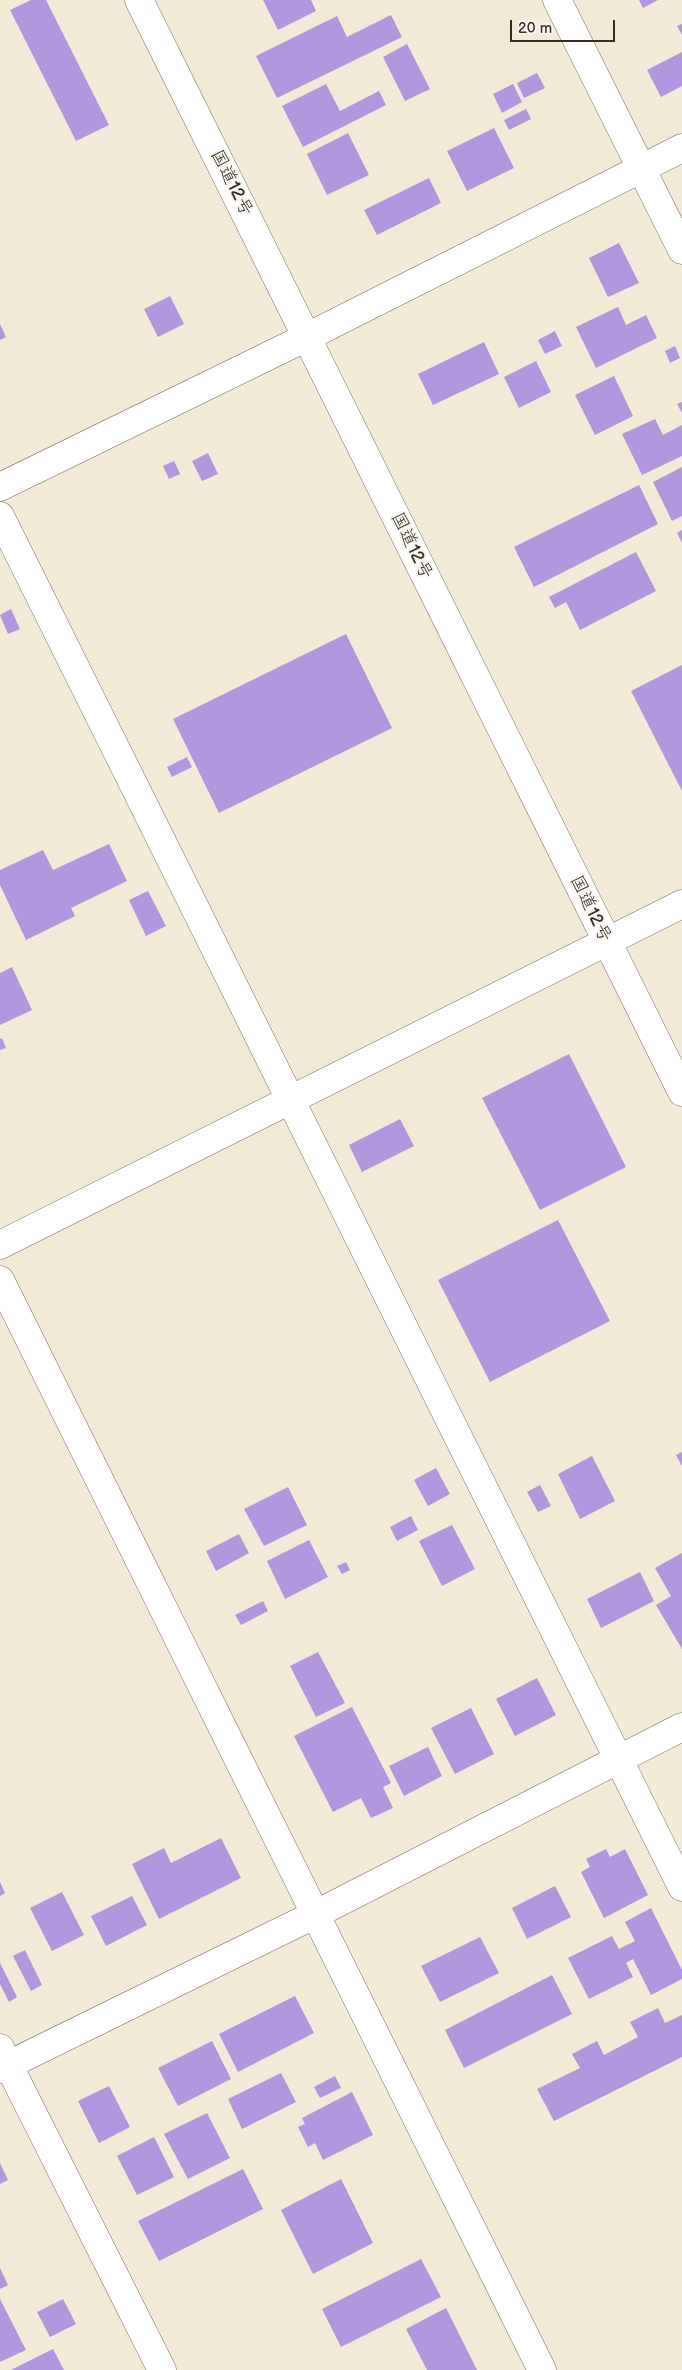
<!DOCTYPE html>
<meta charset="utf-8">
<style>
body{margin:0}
#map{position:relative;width:682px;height:2370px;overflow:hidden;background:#f1ead6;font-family:"Balsamiq Sans",sans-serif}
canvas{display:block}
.scale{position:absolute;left:510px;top:20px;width:105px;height:22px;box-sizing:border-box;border:2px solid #3b2a1e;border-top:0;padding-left:6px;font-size:15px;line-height:18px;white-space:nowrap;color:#3b2a1e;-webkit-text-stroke:4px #f6f6f2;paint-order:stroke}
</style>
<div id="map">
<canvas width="682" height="2370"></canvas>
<div class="scale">20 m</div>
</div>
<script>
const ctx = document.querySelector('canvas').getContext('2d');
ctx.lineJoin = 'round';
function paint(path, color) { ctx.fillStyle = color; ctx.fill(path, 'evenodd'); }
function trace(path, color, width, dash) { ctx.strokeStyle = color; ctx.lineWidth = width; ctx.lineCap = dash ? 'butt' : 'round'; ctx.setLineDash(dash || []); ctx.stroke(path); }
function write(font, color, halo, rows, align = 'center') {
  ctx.font = font + ' "Balsamiq Sans","Klee One",sans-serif'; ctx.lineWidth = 4.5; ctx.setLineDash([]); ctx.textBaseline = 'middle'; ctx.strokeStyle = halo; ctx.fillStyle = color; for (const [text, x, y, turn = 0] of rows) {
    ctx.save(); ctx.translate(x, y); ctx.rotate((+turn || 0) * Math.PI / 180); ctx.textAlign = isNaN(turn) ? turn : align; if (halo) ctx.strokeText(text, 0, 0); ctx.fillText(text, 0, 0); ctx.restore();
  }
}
paint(new Path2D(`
 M31,0H46L109,125L76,141L10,10Z
 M263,0H311L316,11L278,30Z
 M639,0H658L643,8Z
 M391,15L402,37L277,98L256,56L337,16L347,37Z
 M682,24V35L677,26Z
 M407,44L430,89L405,101L383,57Z
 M682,52V86L661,97L647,70Z
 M537,73L545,88L524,98L517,83Z
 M326,84L340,111L379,91L386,105L303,147L282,106Z
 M513,84L522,102L502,113L493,94Z
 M526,109L531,119L509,130L504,120Z
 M494,128L514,168L467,191L447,151Z
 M348,133L369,175L327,195L307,154Z
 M429,178L441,203L377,235L364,210Z
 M619,243L639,283L608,297L589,258Z
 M170,296L184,324L158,337L144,309Z
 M618,307L626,325L646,315L657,338L596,368L576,327Z
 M0,324L6,337L0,340Z
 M555,331L562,346L545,354L538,340Z
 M484,342L499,374L433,405L418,374Z
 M675,346L680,358L670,363L665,351Z
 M536,361L551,392L519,408L504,377Z
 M614,376L633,416L595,435L575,395Z
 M682,402V413L677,404Z
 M655,419L663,435L682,425V456L642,475L622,434Z
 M208,453L218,474L202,481L192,461Z
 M174,461L180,474L169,479L163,466Z
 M682,467V516L672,521L653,482Z
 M639,485L658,524L534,587L514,547Z
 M682,530V543L677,533Z
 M636,552L656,591L580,630L566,602L555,608L549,597Z
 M11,609L20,629L8,634L0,615Z
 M346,634L392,728L219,813L173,719Z
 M682,665V791L631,691Z
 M187,757L192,767L172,777L167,767Z
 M109,844L127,881L71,908L75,916L26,940L0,885V870L43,850L53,870Z
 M148,891L166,926L146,936L129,900Z
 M12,967L32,1010L0,1025V973Z
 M2,1038L6,1048L0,1050V1039Z
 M569,1054L626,1167L540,1210L482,1098Z
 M400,1119L414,1146L362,1172L349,1145Z
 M558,1220L610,1321L490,1382L438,1280Z
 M682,1452V1466L676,1455Z
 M592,1456L615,1501L580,1519L558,1474Z
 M436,1468L450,1494L428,1506L414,1480Z
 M540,1485L551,1506L538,1512L527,1492Z
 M288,1487L307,1525L264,1546L244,1509Z
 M411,1516L418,1530L397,1541L390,1527Z
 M452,1525L475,1569L442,1586L419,1541Z
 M239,1534L249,1553L216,1571L206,1551Z
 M309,1540L328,1577L285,1599L267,1561Z
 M682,1553V1649L656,1605L671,1596L655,1568Z
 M346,1562L350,1570L342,1574L337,1566Z
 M640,1572L654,1601L601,1628L587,1599Z
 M263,1601L268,1611L241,1625L235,1615Z
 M318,1652L345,1703L316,1717L290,1666Z
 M537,1678L556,1715L515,1736L496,1699Z
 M352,1707L391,1783L383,1787L393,1808L371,1818L361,1798L333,1812L294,1736Z
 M471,1708L494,1754L455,1774L431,1728Z
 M428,1747L442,1776L404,1796L389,1766Z
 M221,1838L241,1878L159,1919L132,1864L164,1848L171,1863Z
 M606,1849L610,1857L625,1849L648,1895L604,1918L581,1872L590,1867L586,1859Z
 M0,1882L5,1893L0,1896Z
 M555,1886L571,1917L527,1939L512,1908Z
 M62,1892L84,1935L52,1951L30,1908Z
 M132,1896L147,1925L106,1946L91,1916Z
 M651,1908L682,1970V1979L651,1995L633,1959L626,1963L633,1977L589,1999L568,1958L612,1936L619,1949L635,1941L625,1922Z
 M480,1937L499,1973L440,2002L421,1966Z
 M25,1950L42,1985L31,1991L13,1956Z
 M0,1963L17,1997L9,2002L0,1984Z
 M552,1975L572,2014L464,2068L445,2030Z
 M295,1996L314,2033L238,2072L219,2034Z
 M658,2008L665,2023L682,2015V2057L554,2121L537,2089L580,2068L572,2054L597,2041L604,2055L638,2037L630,2022Z
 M212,2041L231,2079L178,2106L158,2068Z
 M281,2073L296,2102L242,2129L228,2099Z
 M335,2076L341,2088L320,2098L314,2087Z
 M109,2086L130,2127L99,2143L78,2101Z
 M352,2092L373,2135L323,2160L315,2143L308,2147L298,2127L305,2124L302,2118Z
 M207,2113L230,2158L188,2179L164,2134Z
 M154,2137L174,2177L137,2195L117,2156Z
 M0,2163L8,2180L0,2184Z
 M243,2169L263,2209L159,2261L138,2221Z
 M341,2179L373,2243L313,2274L281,2210Z
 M421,2259L441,2297L341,2347L322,2309Z
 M0,2268L8,2285L0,2289Z
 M0,2299L26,2350L0,2362Z
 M63,2299L76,2324L50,2337L37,2312Z
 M446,2308L477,2370H427L406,2329Z
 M53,2349L64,2370H11Z`), '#b296de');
const street = new Path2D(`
 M0,516L682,1887
 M0,2048L162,2370`);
const secondary = new Path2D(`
 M557,0L682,250
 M0,487L307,337L682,148
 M0,1245L682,904
 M0,1280L542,2370
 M0,2069L316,1914L682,1727`);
const highway = new Path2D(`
 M139,0L682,1092`);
trace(street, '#7b6d5e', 29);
trace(secondary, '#7b6d5e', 29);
trace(highway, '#7b6d5e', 29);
trace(street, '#fff', 28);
trace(secondary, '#fff', 28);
trace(highway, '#fff', 28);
write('18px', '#3b2a1e', '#f6f6f2', [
 ["国道12号",231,183,63],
 ["国道12号",411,546,64],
 ["国道12号",590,909,64]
]);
</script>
